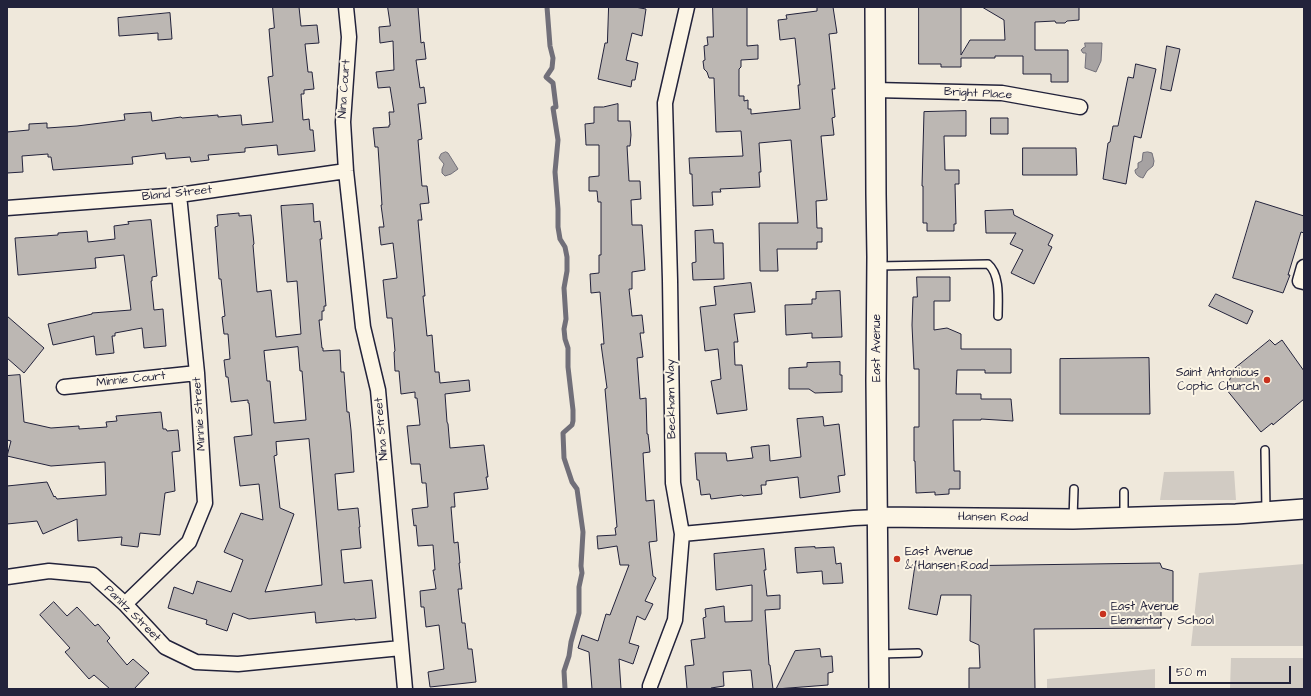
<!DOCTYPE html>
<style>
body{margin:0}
#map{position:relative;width:1311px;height:696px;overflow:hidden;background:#efe8db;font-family:"Architects Daughter",sans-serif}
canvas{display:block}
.frame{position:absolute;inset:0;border:8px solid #22223b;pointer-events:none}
.scale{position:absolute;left:1169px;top:666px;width:122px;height:18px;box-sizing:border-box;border:2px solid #22223b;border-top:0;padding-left:5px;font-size:12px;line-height:14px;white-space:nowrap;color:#22223b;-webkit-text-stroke:3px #fcf5e5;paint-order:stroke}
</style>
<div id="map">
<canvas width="1311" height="696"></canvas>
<div class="frame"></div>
<div class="scale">50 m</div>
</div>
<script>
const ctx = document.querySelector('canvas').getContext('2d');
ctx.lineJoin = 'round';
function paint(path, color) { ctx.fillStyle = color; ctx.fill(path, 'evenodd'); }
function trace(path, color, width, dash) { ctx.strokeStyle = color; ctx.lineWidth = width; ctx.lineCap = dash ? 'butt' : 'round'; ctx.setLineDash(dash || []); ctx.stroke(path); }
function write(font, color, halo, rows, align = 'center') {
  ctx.font = font + ' "Architects Daughter",sans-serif'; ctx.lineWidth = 4; ctx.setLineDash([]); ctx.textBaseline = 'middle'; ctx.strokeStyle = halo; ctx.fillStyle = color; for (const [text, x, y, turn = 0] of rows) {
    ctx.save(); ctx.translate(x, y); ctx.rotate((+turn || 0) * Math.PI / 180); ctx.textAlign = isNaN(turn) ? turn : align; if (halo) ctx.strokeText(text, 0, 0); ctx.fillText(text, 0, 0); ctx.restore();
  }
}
paint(new Path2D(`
 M1234,471L1236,500H1160L1164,472Z
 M1304,564V646H1191L1199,573Z
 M1231,658H1304V689H1230Z
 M1155,669V689H1047V679Z`), '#d1cbc3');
const water = new Path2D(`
 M1085,43H1102L1101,61L1096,72L1085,68L1086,53H1083L1081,50L1083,48L1085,47Z
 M446,152L448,153L458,169L451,174L445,176L442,173V169L444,164L439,158L441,154Z
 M1148,152L1152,153L1154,161L1153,166L1147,171L1143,178C1139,177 1135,175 1135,170L1138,168V163L1142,161L1143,153Z`);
paint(water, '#a6a2a2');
trace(water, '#716f79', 1);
trace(new Path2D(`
 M547,7L550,46L553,58L552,68L546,77L553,83L556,107L553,108L558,140L555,172L558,209V227L560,239L565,247L567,257V271L564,288L566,319L564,329L565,339L568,348V367L573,410V421L572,425L563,433L564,458L572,482L577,489L583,532L581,566L582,573L579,587V613L571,642L569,656L564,671L565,689`), '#716f79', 5);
const building = new Path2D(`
 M273,7H299L301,26L317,25L319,43L305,44L308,72H312L314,89L304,90V94H301L303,120L309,119L310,130H313L315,151L278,155L277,145L245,148V152L208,155L209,160L191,162L190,157L166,159L165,153L132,157L133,164L53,170L51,157H48V154L22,156L23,172L7,173V132L29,130V124L47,123V128L77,126L125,120L124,114L151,112L152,121L181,117L182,118L218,115V117L241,115L242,125L273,122L268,77L273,76L269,29L274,28Z
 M388,7H418L421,43L424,42L426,59L416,60L420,88L424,87L426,103L418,104L422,139L418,140L422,186H427L429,203L420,204L422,220H418L425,296H423L427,336L432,335L435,372H439L440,383L469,380L470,391L445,394L447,422L448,424L450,448L484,445L488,477H486L488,489L454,493L455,507H451L454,543L458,542L460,563H459L462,589H458L462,623H465L468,649H472L476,682L430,687L428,672L444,669L439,625L426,627L424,607H421L420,591L436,589L433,570H435L433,545L418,546L416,525L414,526L412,509L428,507L426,483H422L420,464H411L407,426L420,425L417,398H415V392L401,394L399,371H395L394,352L395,351L392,318H387L383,280L397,278L393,243L381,245L379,227H384L381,205H382L378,147H375L373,128L389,127V125H390L389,112H394L390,87L378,88L376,72L394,70L393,41L380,43L379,27L390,26Z
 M609,7H635L646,9L642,36L632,33L626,60L638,63L635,80H632L631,87L598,79L605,43H607Z
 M713,7H747V46L758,45V59L741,60V67L739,69V96H744V101L748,100V109H751V114L800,109L798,85H800L795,38L780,40L778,20L787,19L786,15L817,11V7H833L837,33L829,34L835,89H832L835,117L832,118L834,135L821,136L827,200L816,201L817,228H822V242H817V249H777L778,271H760L759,223H798L791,140L759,143L761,172H759L760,187L720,189L721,192H712L713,205L693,206L692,174H690L689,158L743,156L741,131L716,132L714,78H709L707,72L704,69L703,61L705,60L704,46L708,45L707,37H713Z
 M919,7H961V55L970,40H1005L1004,20L982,7H1079V20L1067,21L1065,23H1056L1055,21L1035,22V50H1068V82H1051V74H1023V56H995V58H961V67H941V64H919Z
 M170,13L172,39L158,40V33L119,36L118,18Z
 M1167,46L1180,49L1171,91L1161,89Z
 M1136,64L1156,69L1141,138L1134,136L1126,184L1103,179L1108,143L1110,142L1113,126H1118L1128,77L1133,78Z
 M618,104V121H630L631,135L630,146H627L629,181H640L641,199L631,200L632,225H642L645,270L632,272V289H629L632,316L642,315L644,333H640L643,357L637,358L640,399L646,398L647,434H648L650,452L643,453L646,501L654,500L657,541L649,542L653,576L656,578L645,601L653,604L645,620L637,616L629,643L639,646L633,664L619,659L621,689H592L589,652L578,648L582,635L598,641L606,614L610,615L629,565H620L617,546L598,549L597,536L616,535L615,528L617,527L605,389L607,388L601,344H604L600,292L591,293L590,274L599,273V255H601V202H598L597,191H589V177L599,176V145H586L585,124L594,123V107H603Z
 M966,111V136H944L945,170H959V184H955L956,224H954V231H927V223H923V186H922L924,112Z
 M991,118H1008V134H991Z
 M1023,148H1076L1077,175H1023Z
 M1256,201L1304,216V233L1301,232L1288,275H1290L1283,293L1233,278Z
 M313,204L314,222L320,221L322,239H320L326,306H324V311H322V320H319L322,348H323V351L340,350L341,372H344L347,412H349L351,430L354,472L335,474L338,510L358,508L360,527H359L361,548L341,550L344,583L372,580L376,618L355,620V619L316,623L315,612L249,619L233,613L227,631L206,624L207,620L168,608L174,587L193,594L197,581L231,592L243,560L224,552L241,513L263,520L259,484L240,486L234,437L252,435L249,403H248V400L231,402L228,377H226L224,360L230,359L228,334H224L222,317L225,316L221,279H219L215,227L218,226L217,215L239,213V216L251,215L254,244L253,245L257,292L271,290L276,337L301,334L297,281L287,282L281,206ZM298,347L300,371H302L306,420L274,423L270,381H267L264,351ZM309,439L322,585L265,592L294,514L280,508L274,456L277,455L276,442Z
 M1013,210L1014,215L1053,235L1048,245L1052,247L1034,284L1011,273L1023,250L1010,244L1016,233H986L985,211Z
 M151,220L157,276L152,277V281H151L154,310L163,309L166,346L144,348L142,328L115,333V336H112L114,353L96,355L94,336L53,345L48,324L92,314V313L131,310L124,255L95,258L96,268L18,275L15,238L58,235V233L87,231L88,242L115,239L114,226L129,224L128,222Z
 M713,230L714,243H723L724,279L693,280L692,263L696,262L695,231Z
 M917,277H950V301H934V330L947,328L961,334V349H1011V373H985V370H957L956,394H981V399H1011L1013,421L981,419V420H953L954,471H960V489H949V494L935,495V492L916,493L915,461H914V427H919V369H914L912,325L913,297H917Z
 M751,283L755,312L734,314L738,342H734L735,365H742L747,410L717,414L711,381L721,379L718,349L705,351L700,307L716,305L714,287Z
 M840,291L842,337L812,338V333L786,335L785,305L812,304V299H816V292Z
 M1216,294L1253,311L1247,324L1209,306Z
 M7,316L44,348L24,373L7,358Z
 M1270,340L1275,345L1282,340L1304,371V399L1273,425L1272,423L1261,432L1226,389L1234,369Z
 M1149,358L1150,414H1060V359Z
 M840,362V375H842V392L815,393L809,389H789V368L807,367V363Z
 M20,375L24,422L51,428L79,426V429L107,427L106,422L117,421L116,416L161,412L163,429H166L167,431L178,430L180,451L172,452L175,491L165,493L160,535L140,533L138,547L121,545L122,537L78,541L77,519L43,534L37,521L7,524V486L47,482L54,497L55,496L57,499L106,495L105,462L51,466L7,456L11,441L7,440V376Z
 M823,417L824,426L839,424L845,475L838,476L840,492L800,498L798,477L766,481V485H761L762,494L743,496L742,495L711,499L710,494L701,495L699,480H697L695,453H726L727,461L753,458L751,447L769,445L770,461L801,457L797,419Z
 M815,547V548L834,547L836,564L841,563L843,583L823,584L822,571L797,573L795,548Z
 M764,549L766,570H764L767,596L780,595V609L765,610L769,665H770L773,689H753L751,670L723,672L724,686L711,688V689H687L685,666L694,665L691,640L705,638L703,618L706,617L705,609L724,606L725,622L752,621V585L716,590L714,554Z
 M916,561L948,566L1160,563L1162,568L1173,571V606L1161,607V628L1034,629L1035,689H969V668H980L979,645L970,641L971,595H941L937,615L909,609Z
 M54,602L67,616L77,607L95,626L98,624L110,638L107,641L127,665L133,659L149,673L134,689H110L94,675L89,679L65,652L70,648L40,615Z
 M820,649L821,657L832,656L833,672L828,673V685L776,689L795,651Z`);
paint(building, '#bcb7b3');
trace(building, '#22223b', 1);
const lane = new Path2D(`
 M877,266L988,264C1001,275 998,301 998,316
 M1265,450L1266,511
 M1124,492V517
 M1073,519L1074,489
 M879,654L918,653`);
const street = new Path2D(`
 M346,7L349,37L343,122L346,171L363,327L378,390L405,689
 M875,90L1002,93L1080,107
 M7,208L179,195L346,171
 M1304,267L1300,281L1304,282
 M64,387L197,373
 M682,534L854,518L878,517
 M7,577L49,571L93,575L125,604L165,647L196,662L238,664L401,648
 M125,604L189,542L205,503L197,373L179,195
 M650,689V686L675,620L682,534L673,483L670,280L665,103L687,7`);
const secondary = new Path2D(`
 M875,7L876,194L877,257L876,380L879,689
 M878,517L1073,519L1236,514L1304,509`);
trace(lane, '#22223b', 10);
trace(street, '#22223b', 17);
trace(secondary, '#22223b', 22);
trace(lane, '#fcf5e5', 7);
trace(street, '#fcf5e5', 14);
trace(secondary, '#fcf5e5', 19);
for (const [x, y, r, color] of [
 [1267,380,4,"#c8321e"],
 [897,559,4,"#c8321e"],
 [1103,614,4,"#c8321e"]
]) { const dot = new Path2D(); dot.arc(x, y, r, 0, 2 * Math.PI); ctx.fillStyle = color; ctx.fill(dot); trace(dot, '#fcf5e5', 1.5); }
write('12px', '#22223b', '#fcf5e5', [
 ["Nina Court",345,89,-86],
 ["Bright Place",978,94,3],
 ["Bland Street",177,194,-6],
 ["East Avenue",877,348,-90],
 ["Minnie Court",131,380,-6],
 ["Beckham Way",672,399,-91],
 ["Minnie Street",200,414,-94],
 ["Nina Street",382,429,-95],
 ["Hansen Road",993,518,1],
 ["Panitz Street",132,614,45]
]);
write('12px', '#22223b', '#fcf5e5', [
 ["Saint Antonious",1259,373,"right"],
 ["Coptic Church",1259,387,"right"],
 ["East Avenue",905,552],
 ["& Hansen Road",905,566],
 ["East Avenue",1111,607],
 ["Elementary School",1111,621]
], 'left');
</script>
